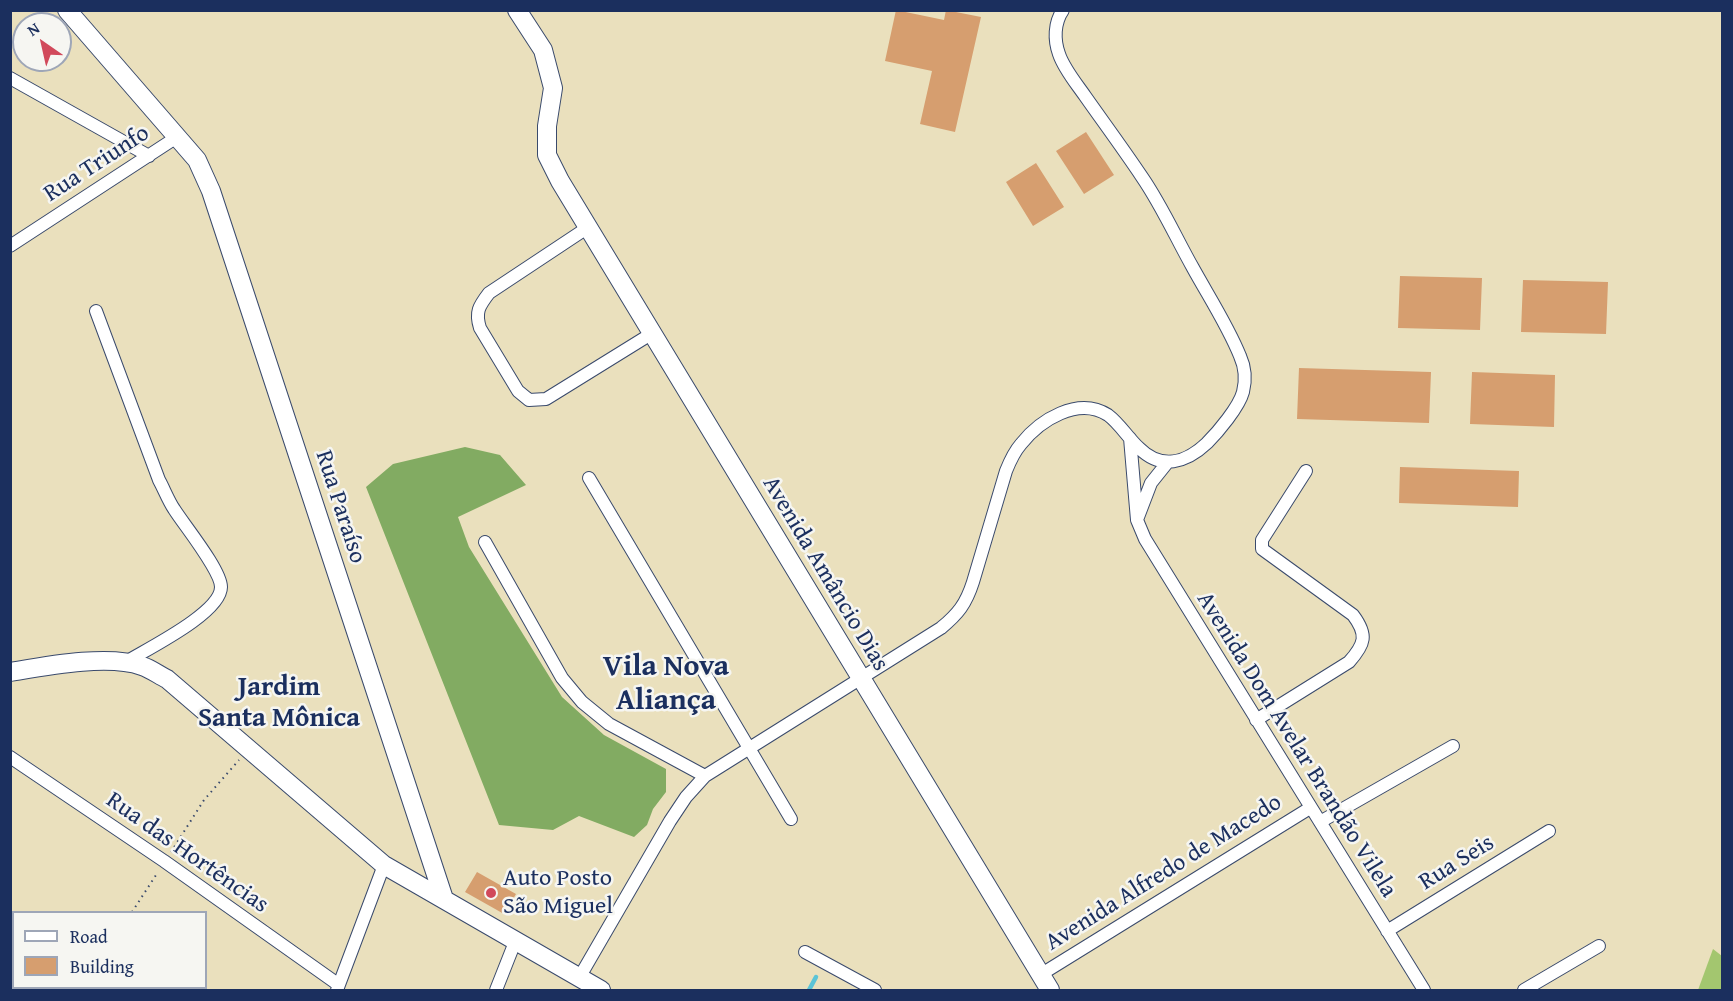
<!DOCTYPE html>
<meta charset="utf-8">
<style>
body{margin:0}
#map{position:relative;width:1733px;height:1001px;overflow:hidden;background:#eae0bd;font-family:"Gentium Book Plus",serif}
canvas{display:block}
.frame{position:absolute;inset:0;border:12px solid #1b2f5e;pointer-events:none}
.legend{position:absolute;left:12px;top:911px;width:195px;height:78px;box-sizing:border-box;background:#f6f6f2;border:2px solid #9ea6b7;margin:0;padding:8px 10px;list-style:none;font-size:18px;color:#1b2f5e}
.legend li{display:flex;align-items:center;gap:12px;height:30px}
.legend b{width:30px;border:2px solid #9ea6b7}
.north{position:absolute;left:12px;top:12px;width:60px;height:60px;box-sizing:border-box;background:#f6f6f2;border:2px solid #9ea6b7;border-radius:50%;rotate:326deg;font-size:16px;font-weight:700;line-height:24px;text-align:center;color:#1b2f5e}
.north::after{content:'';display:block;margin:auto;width:21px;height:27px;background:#d1495b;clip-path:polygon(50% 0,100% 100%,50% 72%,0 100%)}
</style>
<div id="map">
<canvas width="1733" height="1001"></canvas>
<div class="frame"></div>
<ul class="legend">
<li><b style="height:8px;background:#fff"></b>Road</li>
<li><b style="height:16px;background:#d69e6f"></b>Building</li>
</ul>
<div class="north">N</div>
</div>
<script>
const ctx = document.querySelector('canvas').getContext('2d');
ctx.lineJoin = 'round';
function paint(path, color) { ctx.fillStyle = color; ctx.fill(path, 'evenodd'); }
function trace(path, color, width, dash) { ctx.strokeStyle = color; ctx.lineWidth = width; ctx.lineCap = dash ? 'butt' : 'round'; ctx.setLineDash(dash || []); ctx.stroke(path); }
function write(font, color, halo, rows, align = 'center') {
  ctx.font = font + ' "Gentium Book Plus",serif'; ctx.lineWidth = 5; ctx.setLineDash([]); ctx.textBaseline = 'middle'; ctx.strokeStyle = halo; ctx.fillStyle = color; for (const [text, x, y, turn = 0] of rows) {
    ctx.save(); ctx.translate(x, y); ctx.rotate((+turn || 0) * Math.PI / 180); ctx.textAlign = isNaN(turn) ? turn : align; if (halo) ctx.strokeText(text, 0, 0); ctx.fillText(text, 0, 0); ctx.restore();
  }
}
paint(new Path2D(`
 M1713,949L1722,956V990H1698Z`), '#a3c66f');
paint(new Path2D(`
 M465,447L500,455L526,485L458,517L469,547L562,697L604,735L666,769V792L653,809L647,825L634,837L579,816L553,830L499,825L366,487L393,464Z`), '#82ab62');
trace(new Path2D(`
 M809,990L816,977`), '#5bc4d7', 4.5);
paint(new Path2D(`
 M896,10L944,20L946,10L981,17L955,132L920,124L932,71L885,61Z
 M1086,132L1114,175L1084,194L1056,151Z
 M1036,163L1064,207L1033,226L1006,182Z
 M1400,276L1482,278L1480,330L1398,328Z
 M1523,280L1608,282L1606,334L1521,332Z
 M1299,368L1431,372L1429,423L1297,419Z
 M1472,372L1555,375L1554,427L1470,424Z
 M1400,467L1519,471L1518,507L1399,503Z
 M477,872L516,894L504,914L465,892Z`), '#d69e6f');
const street = new Path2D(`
 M10,78L149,156
 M587,228L489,293C479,306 475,312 480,328L518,391L529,400L546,399L651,334
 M10,246L177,137
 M96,311L159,480C164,489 168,500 174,509C184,525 221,570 221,587C221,613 147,649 126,662
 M1130,438L1137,520L1145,539L1424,990
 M589,478L791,819
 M1138,517L1151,483L1167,463
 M485,542L562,678L582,702L609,724L705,776
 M1256,720L1349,662C1365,644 1368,635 1353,615L1262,549V540L1306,471
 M10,757L164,861L339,985
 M1320,822L1453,746
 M10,926L14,929
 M1387,931L1549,831
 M805,952L875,990
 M1040,975L1310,808
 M579,978L670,821L686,797L705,776L941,628C958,614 966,604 973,582L1006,471C1010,461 1014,452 1021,444C1040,420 1078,396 1108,415C1120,424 1128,438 1139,448C1161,470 1186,463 1207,443C1218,432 1239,407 1243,392C1246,380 1245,367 1240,356C1228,326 1209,297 1193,268C1176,238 1162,206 1142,177C1124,150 1104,123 1085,96C1076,83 1064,69 1059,54C1054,40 1054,23 1063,10
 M94,988L97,990
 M22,990L26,988
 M337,990L384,865
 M496,990L515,942
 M1524,990L1599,946`);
const secondary = new Path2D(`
 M67,10L197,160L211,191L444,899
 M517,10L543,50L553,88L547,126V155L560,181L1050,990
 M10,672C46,666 108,654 142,666C151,669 159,675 167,679L384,865L601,990`);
trace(street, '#3a4a6c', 14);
trace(secondary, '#3a4a6c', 20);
trace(new Path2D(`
 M171,852L204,800L239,760
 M132,912L158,872`), '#3a4a6c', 2, [1.5, 4.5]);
trace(street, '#fff', 12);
trace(secondary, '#fff', 18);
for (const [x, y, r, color] of [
 [491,893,6,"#d1495b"]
]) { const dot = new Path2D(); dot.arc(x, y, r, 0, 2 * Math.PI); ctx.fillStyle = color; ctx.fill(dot); trace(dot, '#f6f6f2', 2); }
write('24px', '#1b2f5e', '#f6f6f2', [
 ["Rua Triunfo",97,164,-33],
 ["Rua Paraíso",340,507,72],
 ["Avenida Amâncio Dias",825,574,59],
 ["Avenida Dom Avelar Brandão Vilela",1296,745,58],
 ["Rua das Hortências",187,853,35],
 ["Rua Seis",1457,863,-32],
 ["Avenida Alfredo de Macedo",1164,873,-32]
]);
write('24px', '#1b2f5e', '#f6f6f2', [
 ["Auto Posto",503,879],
 ["São Miguel",503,907]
], 'left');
write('bold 27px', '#1b2f5e', '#f6f6f2', [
 ["Jardim",279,688],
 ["Santa Mônica",279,719]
]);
write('bold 30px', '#1b2f5e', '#f6f6f2', [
 ["Vila Nova",666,667],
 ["Aliança",666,701]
]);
</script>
